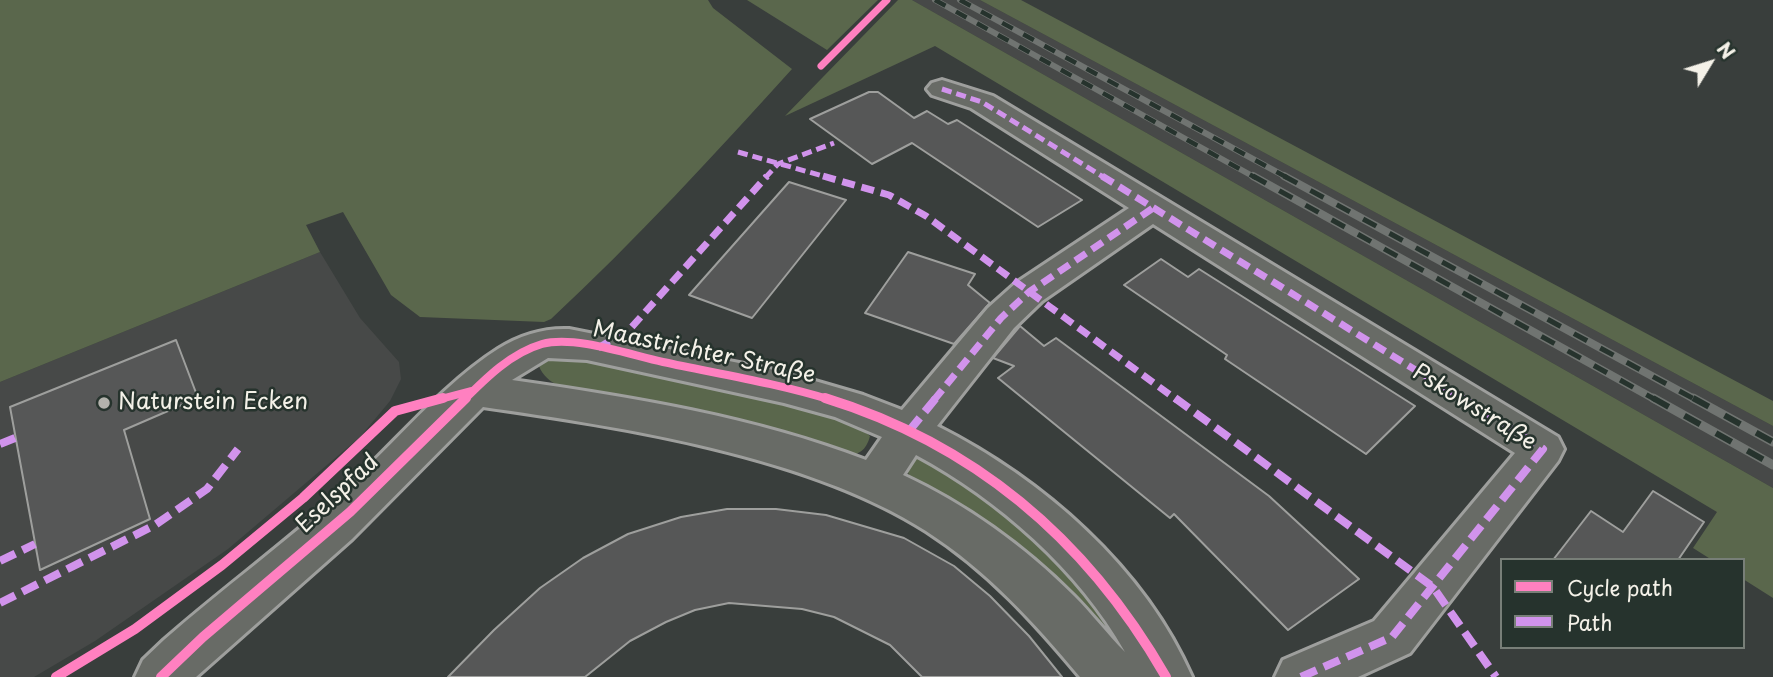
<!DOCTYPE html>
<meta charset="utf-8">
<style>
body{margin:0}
#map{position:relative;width:1773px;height:677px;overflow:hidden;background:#393e3c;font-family:"Playpen Sans",sans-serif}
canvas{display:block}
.legend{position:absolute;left:1500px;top:558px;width:245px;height:91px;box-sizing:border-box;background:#26332d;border:2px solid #787f78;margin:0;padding:9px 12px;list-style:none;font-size:21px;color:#f4f1e8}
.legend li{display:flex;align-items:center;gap:14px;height:35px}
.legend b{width:35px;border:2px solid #787f78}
.north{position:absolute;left:1675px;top:28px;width:70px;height:70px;-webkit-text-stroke:5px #26332d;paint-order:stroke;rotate:52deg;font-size:19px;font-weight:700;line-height:28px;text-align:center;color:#f4f1e8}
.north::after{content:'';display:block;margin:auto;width:24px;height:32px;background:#f4f1e8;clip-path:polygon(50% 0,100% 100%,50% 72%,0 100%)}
</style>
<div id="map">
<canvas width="1773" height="677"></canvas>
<ul class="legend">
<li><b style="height:9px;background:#ff80c0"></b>Cycle path</li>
<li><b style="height:9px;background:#d193ec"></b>Path</li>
</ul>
<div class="north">N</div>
</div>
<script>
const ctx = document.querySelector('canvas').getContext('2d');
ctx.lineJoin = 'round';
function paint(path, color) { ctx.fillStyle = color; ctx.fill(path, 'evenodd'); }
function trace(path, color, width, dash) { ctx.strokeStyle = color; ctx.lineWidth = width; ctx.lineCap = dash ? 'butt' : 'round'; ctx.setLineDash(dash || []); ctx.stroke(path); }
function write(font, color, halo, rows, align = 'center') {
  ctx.font = font + ' "Playpen Sans",sans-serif'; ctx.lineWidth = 5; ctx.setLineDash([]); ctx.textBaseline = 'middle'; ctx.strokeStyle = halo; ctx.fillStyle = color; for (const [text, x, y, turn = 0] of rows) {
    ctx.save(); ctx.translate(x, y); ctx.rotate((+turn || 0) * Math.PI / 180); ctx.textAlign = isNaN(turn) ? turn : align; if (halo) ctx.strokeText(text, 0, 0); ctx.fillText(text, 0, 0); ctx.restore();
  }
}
paint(new Path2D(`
 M912,0H980L1773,426V488Z
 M320,252L360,318L399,362L401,379L390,401L360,437L228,549L95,641L34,677H0V382Z`), '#474948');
paint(new Path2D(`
 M0,0H708L713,8L792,69C714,155 636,240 551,319L544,322L420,317L391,295L343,212L306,225L320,252L0,382Z
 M747,0H878L827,50Z
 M898,0H912L1773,488V598L1743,579V560H1712L1693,548L1717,512L935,46L785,116Z
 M980,0H1021L1773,401V426Z
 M561,355L780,398L859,427L870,436C866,451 859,455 844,456L587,395C569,390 546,385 539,366L547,359Z
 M923,449L976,481L1090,588L1142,675L912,487C907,467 902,459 923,449Z`), '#5a674c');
const building = new Path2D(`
 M869,92H878L914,118L927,111L948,124L957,120L1082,200L1038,227L912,143L872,164L810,119Z
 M789,182L846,200L752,318L689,295Z
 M908,252L975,274L968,285L990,303L954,344L865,313Z
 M1161,259L1188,277L1199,269L1415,406L1366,454L1225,359L1227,355L1124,285Z
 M1020,326L1044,346L1056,338L1269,496L1359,579L1288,630L1174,514L1170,518L998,378L1014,366L993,358Z
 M176,340L198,398L124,430L150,519L40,570L10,407Z
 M1653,491L1704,522L1678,560H1553L1591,511L1623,532Z
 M727,509H776L826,515L904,538L954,566L990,596L1029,636L1062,677H922L890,645L834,617L802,609L729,603L695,610L666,622L630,641L585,677H448L494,630L540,588L583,558L628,534L681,517Z`);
paint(building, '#565757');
trace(building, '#9e9f9d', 2);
const minor = new Path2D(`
 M942,80L993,96L1558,437L1564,449L1558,461L1410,653L1358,677H1275L1283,660L1374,621L1515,453L1153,224L1042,301L1014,328L937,426C1042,479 1144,567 1192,677H1080C1034,622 988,571 926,531C807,455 622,427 483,407L352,539L196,677H135L143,660L164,640C223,588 287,542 345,489C394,444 443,384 498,349C520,335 543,328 569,329L784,372L863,395L902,410L988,308L1016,283L1129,208L971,108L932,95L927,89L932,83ZM548,358L587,360L784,403L835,417L882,437L866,460C754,417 631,397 512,380ZM916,455C998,499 1079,570 1125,652C1107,634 1092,614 1074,596C1024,546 967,505 903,475Z`);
trace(minor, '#9e9f9d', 6);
paint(minor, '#686b66');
const railFar2 = new Path2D(`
 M935,0L1256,178
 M960,0L1288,178`);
const railFar1 = new Path2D(`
 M1253,176L1656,400
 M1284,176L1696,400`);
const rail = new Path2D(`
 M1653,398L1773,465
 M1693,398L1773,442`);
trace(railFar2, '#707471', 6);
trace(railFar1, '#707471', 8);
trace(rail, '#707471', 9);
trace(railFar2, '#26332d', 4.5, [12]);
trace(railFar1, '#26332d', 5, [15]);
trace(rail, '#26332d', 6, [18]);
trace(new Path2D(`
 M942,89L982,102L1105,178
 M738,152L830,178
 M765,178L778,164L834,143`), '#d193ec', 5, [10, 5]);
trace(new Path2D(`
 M823,176L889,195L926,216L1177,400
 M1102,176L1464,400
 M598,348L630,329L767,176
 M934,400L1001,318L1029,292L1153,208`), '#d193ec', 7, [13, 7]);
trace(new Path2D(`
 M1175,398L1433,587L1496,677
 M909,431L936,398
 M0,444L15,438
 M0,561L35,544
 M0,603L155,525L207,489L238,449
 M1301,677L1392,637L1543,449L1461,398`), '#d193ec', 8, [17, 8]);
trace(new Path2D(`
 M821,66L887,0`), '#ff80c0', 7);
trace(new Path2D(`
 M437,400L471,391
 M464,400C486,378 511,353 542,344C575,335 630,355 663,362C719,374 776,383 831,400`), '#ff80c0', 8);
trace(new Path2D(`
 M825,398C977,445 1088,541 1166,677
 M56,677L135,629L222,565L303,498L395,411L443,398
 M161,677L203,637L350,512L466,398`), '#ff80c0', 10);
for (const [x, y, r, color] of [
 [104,403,7,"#b3b2ac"]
]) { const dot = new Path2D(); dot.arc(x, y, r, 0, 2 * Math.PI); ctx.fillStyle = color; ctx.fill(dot); trace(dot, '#26332d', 2.5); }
write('23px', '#f4f1e8', '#26332d', [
 ["Maastrichter Straße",704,353,12],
 ["Pskowstraße",1474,408,32],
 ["Eselspfad",338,494,-43]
]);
write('23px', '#f4f1e8', '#26332d', [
 ["Naturstein Ecken",118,403]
], 'left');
</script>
